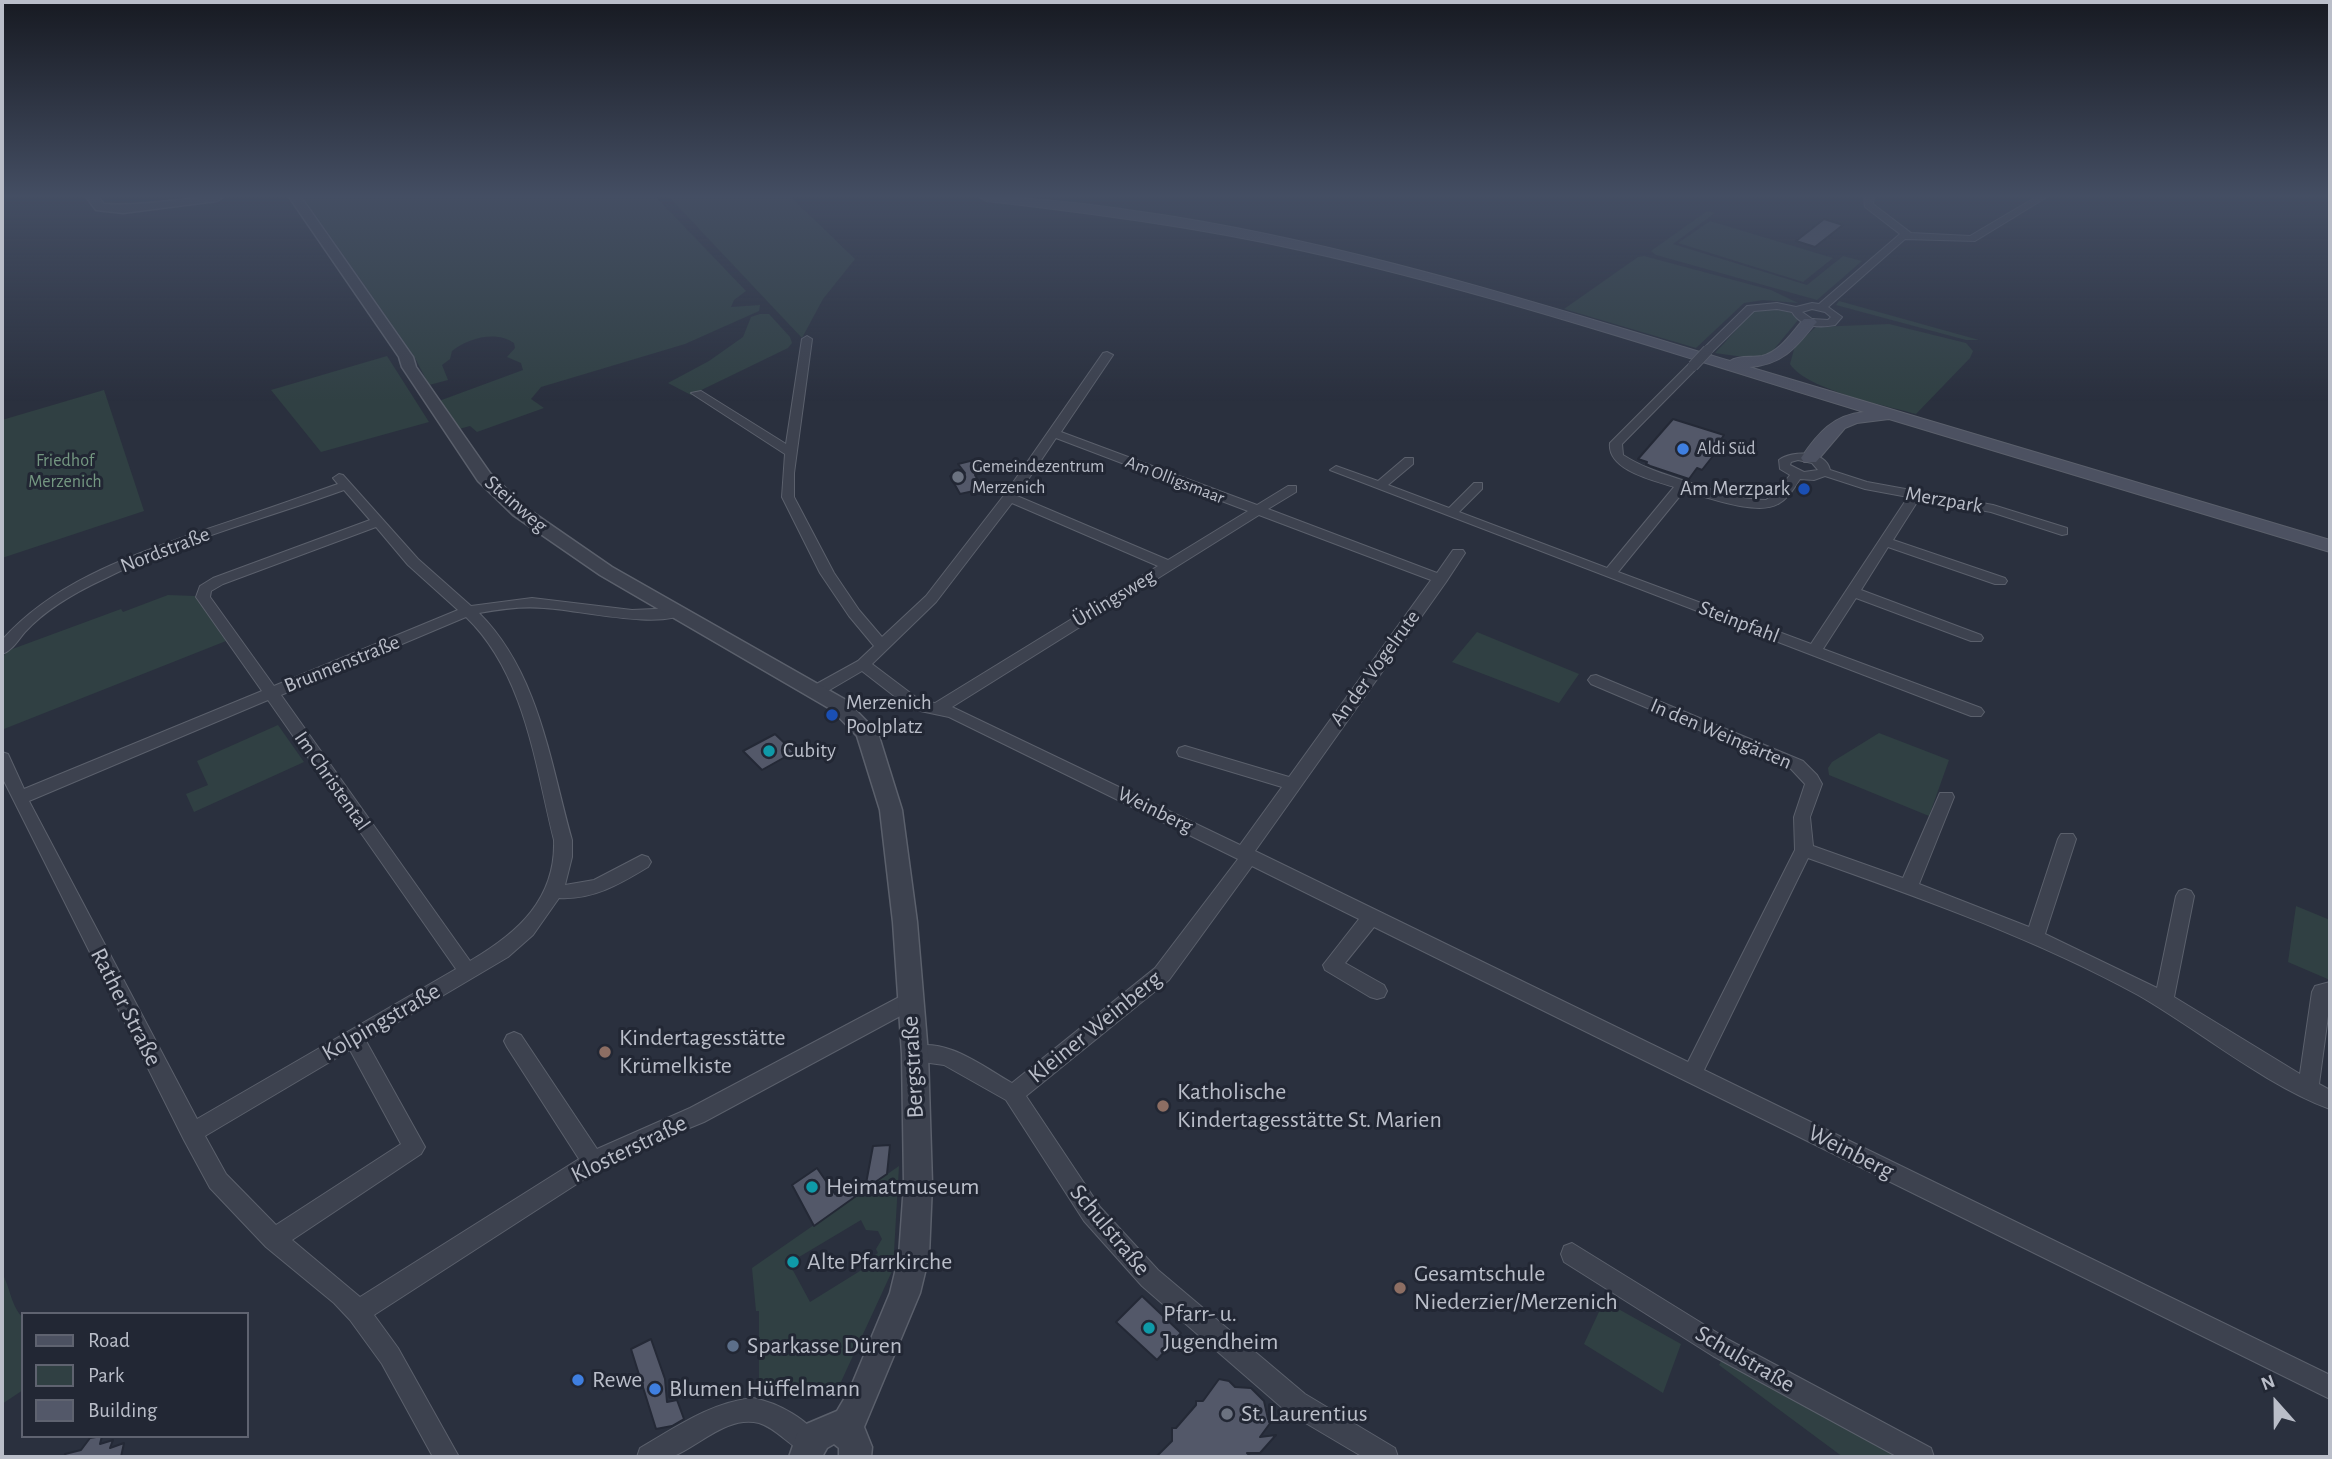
<!DOCTYPE html>
<meta charset="utf-8">
<style>
body{margin:0}
#map{position:relative;width:2332px;height:1459px;overflow:hidden;background:#2a303e;font-family:"Alegreya Sans",sans-serif}
canvas{display:block}
.frame{position:absolute;inset:0;border:4px solid #babec9;pointer-events:none}
.legend{position:absolute;left:21px;top:1312px;width:228px;height:126px;box-sizing:border-box;background:#222734;border:2px solid #5f6370;margin:0;padding:9px 12px;list-style:none;font-size:21px;color:#babec9}
.legend li{display:flex;align-items:center;gap:14px;height:35px}
.legend b{width:35px;border:2px solid #5f6370}
.north{position:absolute;left:2241px;top:1368px;width:70px;height:70px;-webkit-text-stroke:5px #222734;paint-order:stroke;rotate:339deg;font-size:19px;font-weight:700;line-height:28px;text-align:center;color:#babec9}
.north::after{content:'';display:block;margin:auto;width:24px;height:32px;background:#babec9;clip-path:polygon(50% 0,100% 100%,50% 72%,0 100%)}
</style>
<div id="map">
<canvas width="2332" height="1459"></canvas>
<div class="frame"></div>
<ul class="legend">
<li><b style="height:9px;background:#4c5161"></b>Road</li>
<li><b style="height:19px;background:#304043"></b>Park</li>
<li><b style="height:19px;background:#535869"></b>Building</li>
</ul>
<div class="north">N</div>
</div>
<script>
const ctx = document.querySelector('canvas').getContext('2d');
ctx.lineJoin = 'round';
function paint(path, color) { ctx.fillStyle = color; ctx.fill(path, 'evenodd'); }
function trace(path, color, width, dash) { ctx.strokeStyle = color; ctx.lineWidth = width; ctx.lineCap = dash ? 'butt' : 'round'; ctx.setLineDash(dash || []); ctx.stroke(path); }
function write(font, color, halo, rows, align = 'center') {
  ctx.font = font + ' "Alegreya Sans",sans-serif'; ctx.lineWidth = 6; ctx.setLineDash([]); ctx.textBaseline = 'middle'; ctx.strokeStyle = halo; ctx.fillStyle = color; for (const [text, x, y, turn = 0] of rows) {
    ctx.save(); ctx.translate(x, y); ctx.rotate((+turn || 0) * Math.PI / 180); ctx.textAlign = isNaN(turn) ? turn : align; if (halo) ctx.strokeText(text, 0, 0); ctx.fillText(text, 0, 0); ctx.restore();
  }
}
paint(new Path2D(`
 M303,197H656L746,291L734,300L731,307L760,305L759,311L685,344L541,387L531,399L544,408L477,432L470,426L459,429L439,401L523,370L521,363L507,357L515,348L514,343C496,330 468,338 452,351L450,359L442,365L448,380L429,385L414,356Z
 M669,197H791L855,259L823,299L802,338Z
 M1707,211L1715,213L1673,244L1807,285L1843,256L1862,261L1817,300L1656,255L1651,251Z
 M1710,221L1833,258L1803,282L1678,243Z
 M1644,256L1771,290L1798,303L1763,300L1744,303L1696,348L1564,309L1638,257Z
 M1839,301L1979,340H1966L1836,305Z
 M1776,309L1791,313L1798,320L1770,354L1751,358L1715,353L1753,312Z
 M760,314H769L790,337L792,343L788,348L691,395L668,383L709,361L743,337L751,317Z
 M1889,324L1966,343L1973,351L1970,358L1916,414C1884,405 1807,390 1790,364L1795,346L1816,327Z
 M387,356L429,422L321,452L271,390Z
 M104,390L144,511L2,558V420Z
 M168,595L195,596L226,641L4,729L2,659L7,651L121,609L123,612Z
 M1477,632L1579,674L1559,703L1452,662Z
 M278,725L304,762L194,812L186,794L208,785L197,761Z
 M1879,733L1949,760L1929,816L1829,775L1828,768L1832,762Z
 M2296,906L2330,920V980L2288,962Z
 M899,1166L893,1269L840,1384L814,1398L776,1391L759,1380V1311H756L752,1268ZM861,1220L866,1230L878,1231L882,1239L876,1249L878,1253L865,1261L868,1266L810,1302L789,1263Z
 M2,1273C11,1289 10,1304 23,1318V1390L2,1404Z
 M1604,1301L1681,1344L1663,1393L1584,1344Z
 M1726,1353L1918,1457H1843L1719,1365Z`), '#304043');
const building = new Path2D(`
 M1824,219L1843,225L1815,247L1796,241Z
 M1673,419L1724,435L1720,441L1724,442L1702,470L1697,468L1689,479L1650,466L1646,464L1647,462L1638,459Z
 M978,459L985,472L975,475L983,489L960,494L950,476L965,473L958,464Z
 M775,734L794,752L762,770L743,751Z
 M890,1145L887,1174L865,1189L873,1146Z
 M817,1168L835,1194L852,1184L859,1194L814,1226L792,1185Z
 M1142,1296L1181,1333L1157,1360L1116,1322Z
 M651,1339L665,1379L667,1402L677,1400L684,1419L672,1426L656,1429L631,1349Z
 M1219,1379L1229,1381L1235,1387L1251,1388L1264,1401L1268,1419L1271,1422L1260,1437L1276,1435L1260,1453H1247L1251,1457H1156L1172,1441V1428H1176L1196,1405V1401H1203Z
 M102,1436L100,1444L113,1440L110,1448L124,1443L121,1457H66L65,1454L81,1450L90,1438Z`);
paint(building, '#535869');
trace(building, '#242936', 2);
const minor = new Path2D(`
 M1864,197H1874L1873,204L1911,233L1970,236L2036,197H2047L1975,241L1905,239L1828,307L1842,317L1835,325C1819,328 1801,327 1792,312L1777,309L1754,311L1712,352H1704V348L1747,306L1777,303L1796,307L1812,303L1819,304L1900,234L1865,207ZM1812,309L1825,312L1831,317L1828,320L1812,319L1802,312Z
 M807,336L812,339L794,473V497L834,573L859,610L882,637L926,596L1005,494L1103,353L1107,352L1113,355L1061,432L1257,505L1288,486H1296V492L1268,509L1437,573L1453,550H1463L1465,553L1446,582L1255,851L1688,1062L1795,850L1794,817L1805,784L1791,769L1591,684L1588,680L1591,676L1596,675L1803,761L1817,775L1822,784L1810,817L1813,846L1903,878L1940,793H1952L1954,797L1919,884L2029,927L2058,839L2061,834H2073L2076,839L2045,934L2157,988L2176,896L2179,891L2185,889L2191,891L2194,896L2174,997L2300,1074L2312,992L2315,986L2330,982V1001L2319,1084L2330,1090V1109C2265,1085 2199,1030 2138,995C2034,938 1920,898 1808,858L1704,1070L2330,1375V1399L1374,927L1345,963L1384,985L1387,991L1384,997L1377,999L1370,997L1325,970L1323,965L1359,919L1252,866L1169,980L1026,1096L1100,1207L1158,1270L1305,1394L1395,1448L1398,1457H1363L1287,1412L1142,1286L1084,1221L1006,1100L944,1065L908,1060L905,1054L908,1048C944,1035 982,1066 1012,1083L1155,968L1238,859L949,717L911,709L862,671L821,695H811L808,691L811,687L858,661L874,646L849,616L820,573L782,497L785,454L691,393L701,391L786,444L802,339ZM1056,438L1248,511L1168,560L1017,496ZM1012,503L1158,566L935,703L921,701L872,664L936,602ZM1259,515L1431,580L1289,777L1185,746L1179,748L1177,752L1179,756L1282,787L1240,845L952,707Z
 M1693,363L1697,364V368L1622,444L1623,455C1643,468 1664,474 1685,481C1710,489 1737,500 1766,500L1776,493L1790,475L1780,469L1779,460C1792,450 1826,450 1830,470L1867,482L1993,505L2067,528V534L2062,535L1991,512L1919,499L1893,540L2005,578L2007,581L2005,584H1995L1888,547L1861,590L1981,635L1983,638L1981,641H1971L1856,598L1823,649L1981,708L1984,712L1981,716H1971L1330,470L1336,466L1378,481L1405,458H1413V464L1388,485L1449,508L1474,483H1482V489L1459,512L1607,568L1674,487C1653,480 1607,470 1610,443L1689,364ZM1798,460L1812,463L1818,470L1804,472L1790,465L1791,462ZM1825,476L1865,489L1908,497L1811,644L1618,572L1684,491C1707,497 1757,516 1778,504C1788,499 1794,488 1800,479L1814,480Z
 M339,474L343,475L418,559L471,606L532,598L632,610L678,608L685,612C665,631 573,609 544,608C522,606 500,609 479,613C539,673 550,762 572,840V857L565,885L594,880L642,855L648,857L651,862L648,867C620,884 593,900 559,898L533,935L508,957L366,1041L425,1147L421,1154L292,1240L360,1297L579,1159L507,1047L504,1041L507,1035L514,1032L521,1035L597,1149L690,1108L903,995L910,993L917,995L920,1001L917,1007L704,1122L643,1147L600,1169L374,1315L398,1348L459,1457H433L382,1364L350,1320L334,1303L266,1247L210,1188L184,1140L2,777V752L8,754L24,789L262,691L196,597L200,586L213,578L370,520L344,490C264,519 180,541 104,579C76,592 46,609 25,632C18,640 12,651 2,654V640C55,581 128,557 201,531C247,516 292,500 338,484L333,478ZM376,527L408,565L458,610L274,686L210,597L211,591L223,584ZM466,617C525,674 535,764 554,840C556,899 518,933 470,961L281,695ZM268,700L456,969L197,1119L29,801ZM350,1050L401,1144L276,1225L226,1174L205,1136Z
 M1572,1243L1729,1340L1931,1448L1934,1457H1898L1713,1356L1564,1262L1561,1254L1564,1246Z
 M753,1398C776,1402 812,1420 821,1443L818,1452L809,1455C791,1448 778,1429 759,1423C728,1415 700,1445 674,1456C664,1459 648,1457 637,1457L640,1448C675,1428 711,1402 753,1398Z`);
const tertiary = new Path2D(`
 M86,197H98L104,204C143,207 183,197 223,197L217,201L123,213L96,210Z
 M289,197H301L413,357L416,367L490,473L525,507L612,567L846,700L878,733L902,810L917,922L928,1054L932,1184L929,1256L920,1293L864,1427L872,1447L871,1457H839V1448L834,1444L827,1448L822,1457H789L797,1434L804,1425L837,1411L850,1389L890,1293L899,1256L904,1184L902,1054L893,922L880,810L857,736L832,710L600,575L513,515L478,481L402,367L399,357Z`);
const secondary = new Path2D(`
 M979,197C1045,197 1110,207 1175,217C1364,248 1547,306 1730,361C1739,355 1751,358 1762,356C1780,352 1792,332 1804,319H1814L1817,322L1814,325C1795,349 1781,365 1749,367L2330,540V552L1889,419L1857,423L1845,428L1816,462H1804L1801,458C1818,433 1833,415 1864,412C1677,355 1491,292 1300,250C1196,227 1091,213 986,201Z`);
trace(minor, '#5b606c', 2);
trace(tertiary, '#5b606c', 3);
trace(secondary, '#5b606c', 2);
paint(minor, '#3d424f');
paint(tertiary, '#3d424f');
paint(secondary, '#4c5161');
const minorBridge = new Path2D(`
 M1693,366L1708,350`);
trace(minorBridge, '#5b606c', 12, []);
trace(minorBridge, '#3d424f', 10);
const sky = ctx.createLinearGradient(0, 0, 0, 401);
sky.addColorStop(0, '#171a22');
sky.addColorStop(0.49, '#444e63');
sky.addColorStop(1, '#444e6300');
ctx.fillStyle = sky;
ctx.fillRect(0, 0, 2332, 401);
for (const [x, y, r, color] of [
 [1683,449,7,"#3f7fe0"],
 [958,477,7,"#6b7280"],
 [1804,489,7,"#1a4fb4"],
 [832,715,7,"#1a4fb4"],
 [769,751,7,"#0f9aa8"],
 [605,1052,7,"#8d6e63"],
 [1163,1106,7,"#8d6e63"],
 [812,1187,7,"#0f9aa8"],
 [793,1262,7,"#0f9aa8"],
 [1400,1288,7,"#8d6e63"],
 [1149,1328,7,"#0f9aa8"],
 [733,1346,7,"#5c6f8a"],
 [578,1380,7,"#3f7fe0"],
 [655,1389,7,"#3f7fe0"],
 [1227,1414,7,"#6b7280"]
]) { const dot = new Path2D(); dot.arc(x, y, r, 0, 2 * Math.PI); ctx.fillStyle = color; ctx.fill(dot); trace(dot, '#222734', 2.5); }
write('18px', '#babec9', '#222734', [
 ["Aldi Süd",1697,449],
 ["Gemeindezentrum",972,467],
 ["Merzenich",972,488]
], 'left');
write('18px', '#749781', '#222734', [
 ["Friedhof",65,461],
 ["Merzenich",65,482]
]);
write('18px', '#babec9', '#222734', [
 ["Am Olligsmaar",1175,480,21]
]);
write('21px', '#babec9', '#222734', [
 ["Am Merzpark",1790,489,"right"],
 ["Merzenich",846,703],
 ["Poolplatz",846,727],
 ["Cubity",783,751]
], 'left');
write('21px', '#babec9', '#222734', [
 ["Merzpark",1944,500,10],
 ["Steinweg",516,504,41],
 ["Nordstraße",165,550,-21],
 ["Ürlingsweg",1114,598,-31],
 ["Steinpfahl",1739,622,21],
 ["Brunnenstraße",342,664,-22],
 ["An der Vogelrute",1375,668,-54],
 ["In den Weingärten",1721,734,23],
 ["Im Christental",332,781,55],
 ["Weinberg",1155,810,26]
]);
write('24px', '#babec9', '#222734', [
 ["Rather Straße",126,1007,63],
 ["Kolpingstraße",381,1022,-30],
 ["Kleiner Weinberg",1095,1027,-39],
 ["Bergstraße",913,1067,-93],
 ["Klosterstraße",629,1149,-26],
 ["Weinberg",1851,1152,27],
 ["Schulstraße",1110,1230,50],
 ["Schulstraße",1745,1359,30]
]);
write('24px', '#babec9', '#222734', [
 ["Kindertagesstätte",619,1038],
 ["Krümelkiste",619,1066],
 ["Katholische",1177,1092],
 ["Kindertagesstätte St. Marien",1177,1120],
 ["Heimatmuseum",826,1187],
 ["Alte Pfarrkirche",807,1262],
 ["Gesamtschule",1414,1274],
 ["Niederzier/Merzenich",1414,1302],
 ["Pfarr- u.",1163,1314],
 ["Jugendheim",1163,1342],
 ["Sparkasse Düren",747,1346],
 ["Rewe",592,1380],
 ["Blumen Hüffelmann",669,1389],
 ["St. Laurentius",1241,1414]
], 'left');
</script>
